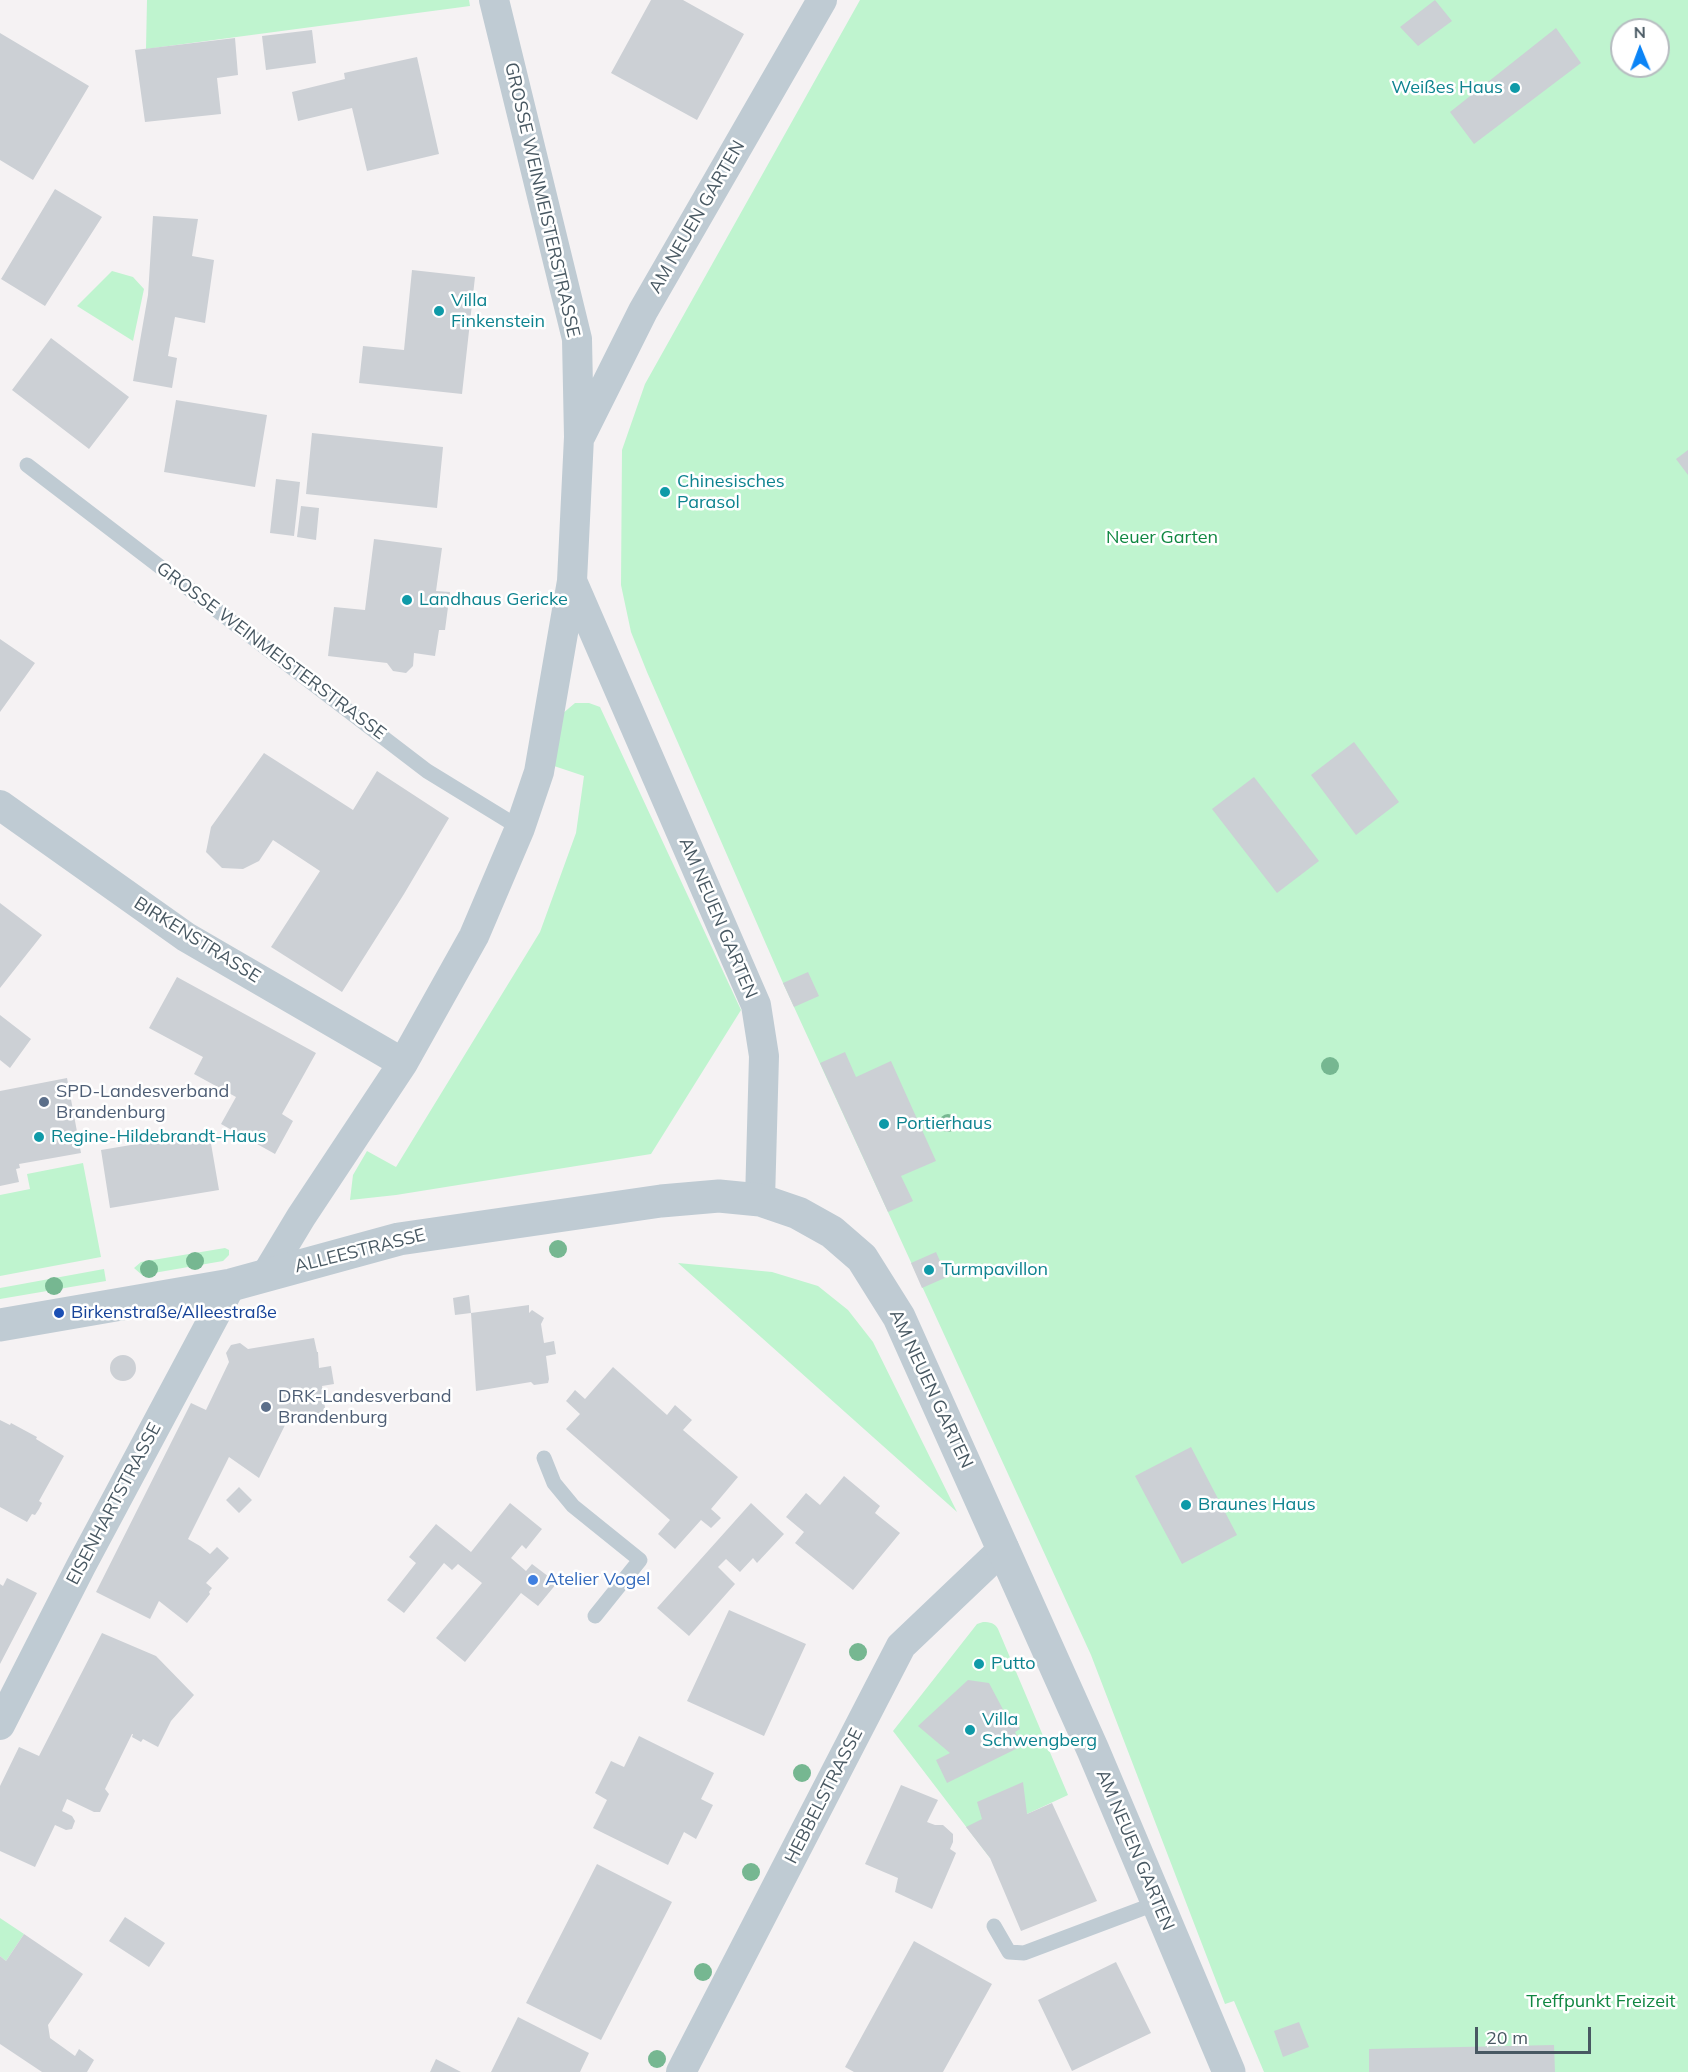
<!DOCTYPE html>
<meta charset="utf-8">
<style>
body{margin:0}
#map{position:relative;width:1688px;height:2072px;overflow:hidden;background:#f5f2f3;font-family:Mulish,sans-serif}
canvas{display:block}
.north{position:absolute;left:1610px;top:18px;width:60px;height:60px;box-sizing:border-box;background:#fff;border:2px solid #b6bcc0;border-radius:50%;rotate:359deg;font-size:16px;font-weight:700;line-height:24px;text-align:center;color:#485862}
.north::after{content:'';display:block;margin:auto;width:21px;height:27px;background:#0b84f6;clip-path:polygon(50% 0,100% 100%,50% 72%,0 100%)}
.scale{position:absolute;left:1475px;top:2027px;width:116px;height:27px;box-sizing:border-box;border:3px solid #485862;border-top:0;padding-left:8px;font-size:18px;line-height:21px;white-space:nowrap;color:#485862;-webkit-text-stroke:4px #fff;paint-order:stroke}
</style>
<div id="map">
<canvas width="1688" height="2072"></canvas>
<div class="north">N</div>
<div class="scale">20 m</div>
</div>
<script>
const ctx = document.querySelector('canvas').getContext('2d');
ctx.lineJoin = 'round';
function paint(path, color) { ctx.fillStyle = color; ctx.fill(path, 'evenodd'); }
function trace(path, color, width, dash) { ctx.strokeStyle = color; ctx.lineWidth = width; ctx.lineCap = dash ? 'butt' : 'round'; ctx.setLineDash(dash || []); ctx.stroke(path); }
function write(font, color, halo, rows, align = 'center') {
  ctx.font = font + ' Mulish,sans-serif'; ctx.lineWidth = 5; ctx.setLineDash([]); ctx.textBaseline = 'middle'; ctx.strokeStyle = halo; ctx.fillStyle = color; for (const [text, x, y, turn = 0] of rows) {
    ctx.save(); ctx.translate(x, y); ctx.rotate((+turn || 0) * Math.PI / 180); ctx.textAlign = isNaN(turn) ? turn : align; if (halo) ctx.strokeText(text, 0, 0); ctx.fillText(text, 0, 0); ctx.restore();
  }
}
paint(new Path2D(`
 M147,0H469L470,6L146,49Z
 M860,0H1688V2072H1264L1234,2001L1225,2004L1091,1655L783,983L647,672L631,632L621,585L622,450L645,384ZM1622,30H1658V66H1622Z
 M112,271L133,277L144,289L133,341L77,306Z
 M575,703H589L600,707L741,1010L651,1154L396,1195L350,1200L353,1175L367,1151L396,1167L540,932L576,833L584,776L554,766L562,714Z
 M83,1163L101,1257L0,1276V1195L30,1189L27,1174Z
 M225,1248L229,1250V1255L223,1261L142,1275L134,1268L141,1262Z
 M678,1263L772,1272L818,1286L848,1310L873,1342L957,1512Z
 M104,1269L106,1281L0,1299V1288Z
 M983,1622C990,1622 995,1623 998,1629L1068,1795L1027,1814L993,1844L990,1858L893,1731L977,1624Z
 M0,1918L24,1934L6,1961L0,1956Z`), '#bff4cf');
paint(new Path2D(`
 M651,0H683L744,34L697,120L611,73Z
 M1435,0L1452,21L1418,46L1400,27Z
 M1556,28L1581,63L1474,144L1450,112Z
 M312,30L316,63L266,70L262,36Z
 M0,33L89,86L33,180L0,160Z
 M235,38L238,75L217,78L221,114L145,122L135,50Z
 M417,57L439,154L367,171L352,108L298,121L292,92L345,79L344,73Z
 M55,189L102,217L45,306L1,279Z
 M153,216L198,219L192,256L214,260L205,323L175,317L168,356L177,358L172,388L133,381L148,295Z
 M412,270L475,277L462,394L359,383L363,346L404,350Z
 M51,338L129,397L89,449L12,390Z
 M176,400L267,415L255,487L164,472Z
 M312,433L443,447L437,508L306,494Z
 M1688,450V475L1676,459Z
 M276,479L300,482L294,536L270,533Z
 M301,506L319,508L316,540L297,537Z
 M374,539L442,548L436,591L450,592L445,630H439L435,656L414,653L413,666L406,673L393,671L387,663L328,656L334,607L365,610Z
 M0,639L35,663L0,712Z
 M1354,742L1399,802L1356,835L1311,775Z
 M264,753L353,810L377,771L449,818L404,894L342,992L271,947L320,871L273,840L259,861L243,869L222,868L206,852L211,827Z
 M1254,777L1319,861L1277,893L1212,809Z
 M0,903L42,935L0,988Z
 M808,972L819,996L794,1007L783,983Z
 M177,977L316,1053L282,1114L293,1121L275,1154L221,1124L236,1097L194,1074L203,1057L149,1028Z
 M0,1015L31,1039L10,1068L0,1060Z
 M845,1052L856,1077L891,1061L936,1161L901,1176L913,1201L888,1212L820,1063Z
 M67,1078L81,1153L19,1164L20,1168L16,1169L19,1182L0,1186V1091Z
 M209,1132L219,1190L110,1208L101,1150Z
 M936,1252L947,1277L922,1288L911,1263Z
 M469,1295L471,1313L455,1315L453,1298Z
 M529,1305V1313L532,1310L544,1318L541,1324L544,1343L554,1341L556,1354L546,1356L549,1379L548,1383L534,1385L531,1382L476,1391L471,1313Z
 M314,1338L317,1352H318L319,1368L331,1366L334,1384L322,1386L326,1415L287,1421L259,1478L229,1457L188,1539L200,1546L210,1554L217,1547L229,1558L206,1583L212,1588L209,1592L210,1594L187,1623L159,1601L150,1619L96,1592L191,1403L206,1410L229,1362L226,1353L231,1345L240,1343L248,1349Z
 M110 1368a13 13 0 1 1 26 0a13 13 0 1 1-26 0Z
 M613,1367L667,1415L675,1405L692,1420L683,1430L738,1477L711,1509L721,1518L711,1528L701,1520L675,1549L658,1534L670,1520L566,1429L580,1414L566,1401L575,1390L585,1399Z
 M0,1420L10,1425L11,1423L37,1437L36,1439L64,1456L39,1501L42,1503L39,1509L35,1515L32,1514L27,1522L0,1507Z
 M1191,1447L1237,1535L1182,1564L1135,1476Z
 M844,1476L880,1506L875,1513L900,1533L853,1590L795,1543L804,1532L786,1517L806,1493L820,1505Z
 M239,1487L252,1500L239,1513L226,1500Z
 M510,1503L542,1529L526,1549L522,1545L511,1558L526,1571L532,1564L557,1583L538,1606L521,1593L465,1662L436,1638L482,1583L458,1564L452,1570L444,1563L404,1613L387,1600L416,1563L409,1557L436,1524L471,1552Z
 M751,1503L784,1534L757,1563L753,1558L740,1572L726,1559L718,1567L735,1584L689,1636L657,1608Z
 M7,1578L37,1593L0,1664V1584L3,1586Z
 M729,1610L806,1644L764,1736L687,1701Z
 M102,1633L156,1656L194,1695L171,1721L158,1747L143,1739L141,1742L132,1737L133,1734H132L105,1789L109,1794L100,1812H94L67,1799L62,1811L72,1816L75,1821L72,1829L66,1830L55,1825L35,1867L0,1851V1786L19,1747L39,1756Z
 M968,1680L989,1683L1007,1717L1013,1714L1020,1729L1015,1732L1022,1746L947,1783L936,1760L950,1753L918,1726Z
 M639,1736L714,1773L701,1799L713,1805L696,1839L684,1832L668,1865L593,1828L607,1800L595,1793L611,1761L624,1767Z
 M1023,1782L1027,1814L1052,1803L1097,1901L1021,1931L990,1858L966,1827L982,1819L977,1802Z
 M901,1785L938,1800L927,1822L935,1825H943L953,1834V1842L950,1849L956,1853L932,1909L895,1892L898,1878L865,1864Z
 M597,1864L672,1902L601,2040L526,2003Z
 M125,1917L165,1943L149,1967L109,1941Z
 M24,1934L83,1974L48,2025L50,2038L75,2056L79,2049L94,2060L87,2072H42L0,2044V1956L6,1961Z
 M914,1941L992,1984L943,2072H854L845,2067Z
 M1116,1962L1151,2033L1072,2071L1038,2000Z
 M518,2017L589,2053L580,2072H491Z
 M1299,2022L1309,2047L1283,2057L1274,2031Z
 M1554,2045L1555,2072H1369V2049Z
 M436,2059L461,2072H430Z`), '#ccd0d5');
trace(new Path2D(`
 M27,465L427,771L520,828
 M544,1458L554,1483L573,1506L640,1560L595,1616
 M994,1926L1009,1952L1024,1953L1157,1903`), '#bfcbd3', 15);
trace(new Path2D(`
 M581,435L643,311L822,0
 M572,581L756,1005L764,1056L760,1200
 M0,805L186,937L403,1063
 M266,1275L301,1217L403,1063L474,936L520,828L539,772L572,581L579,437L577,339L494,0
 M0,1725L81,1566L231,1285
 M681,2072L901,1646L1004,1548`), '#bfcbd3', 30);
trace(new Path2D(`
 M0,1325L231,1285L399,1239L661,1201L719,1196L760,1200L798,1213L832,1232L862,1258L899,1317L1093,1750L1229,2072`), '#bfcbd3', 33);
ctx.fillStyle = '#76b791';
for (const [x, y] of [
 [1330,1066],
 [948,1123],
 [558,1249],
 [195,1261],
 [149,1269],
 [54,1286],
 [858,1652],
 [802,1773],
 [751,1872],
 [703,1972],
 [657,2059]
]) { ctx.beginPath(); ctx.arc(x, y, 9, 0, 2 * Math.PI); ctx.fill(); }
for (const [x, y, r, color] of [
 [1515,88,6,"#0f9aa8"],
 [439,311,6,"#0f9aa8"],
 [665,492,6,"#0f9aa8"],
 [407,600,6,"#0f9aa8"],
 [44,1102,6,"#5c6f8a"],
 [884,1124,6,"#0f9aa8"],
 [39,1137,6,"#0f9aa8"],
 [929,1270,6,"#0f9aa8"],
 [59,1313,6,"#1a4fb4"],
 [266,1407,6,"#5c6f8a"],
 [1186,1505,6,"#0f9aa8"],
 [533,1580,6,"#3f7fe0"],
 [979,1664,6,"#0f9aa8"],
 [970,1730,6,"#0f9aa8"]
]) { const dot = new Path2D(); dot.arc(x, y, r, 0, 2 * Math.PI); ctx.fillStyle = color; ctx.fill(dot); trace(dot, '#fff', 2); }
write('18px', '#0d838f', '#fff', [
 ["Weißes Haus",1503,88,"right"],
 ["Villa",451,301],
 ["Finkenstein",451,322],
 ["Chinesisches",677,482],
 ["Parasol",677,503],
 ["Landhaus Gericke",419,600],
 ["Portierhaus",896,1124],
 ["Regine-Hildebrandt-Haus",51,1137],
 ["Turmpavillon",941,1270],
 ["Braunes Haus",1198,1505],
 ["Putto",991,1664],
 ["Villa",982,1720],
 ["Schwengberg",982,1741]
], 'left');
write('18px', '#485862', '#fff', [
 ["GROSSE WEINMEISTERSTRASSE",542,200,77],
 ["AM NEUEN GARTEN",697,217,-60],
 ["GROSSE WEINMEISTERSTRASSE",271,651,37],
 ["AM NEUEN GARTEN",718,918,67],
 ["BIRKENSTRASSE",197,940,32],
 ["ALLEESTRASSE",360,1251,-14],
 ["AM NEUEN GARTEN",931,1389,65],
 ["EISENHARTSTRASSE",114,1504,-62],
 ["HEBBELSTRASSE",824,1796,-63],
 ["AM NEUEN GARTEN",1135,1850,67]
]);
write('18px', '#0f8741', '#fff', [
 ["Neuer Garten",1162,538],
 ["Treffpunkt Freizeit",1601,2002]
]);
write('18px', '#4e5e75', '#fff', [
 ["SPD-Landesverband",56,1092],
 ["Brandenburg",56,1113],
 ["DRK-Landesverband",278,1397],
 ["Brandenburg",278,1418]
], 'left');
write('18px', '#164399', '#fff', [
 ["Birkenstraße/Alleestraße",71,1313]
], 'left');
write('18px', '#366cbe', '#fff', [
 ["Atelier Vogel",545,1580]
], 'left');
</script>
